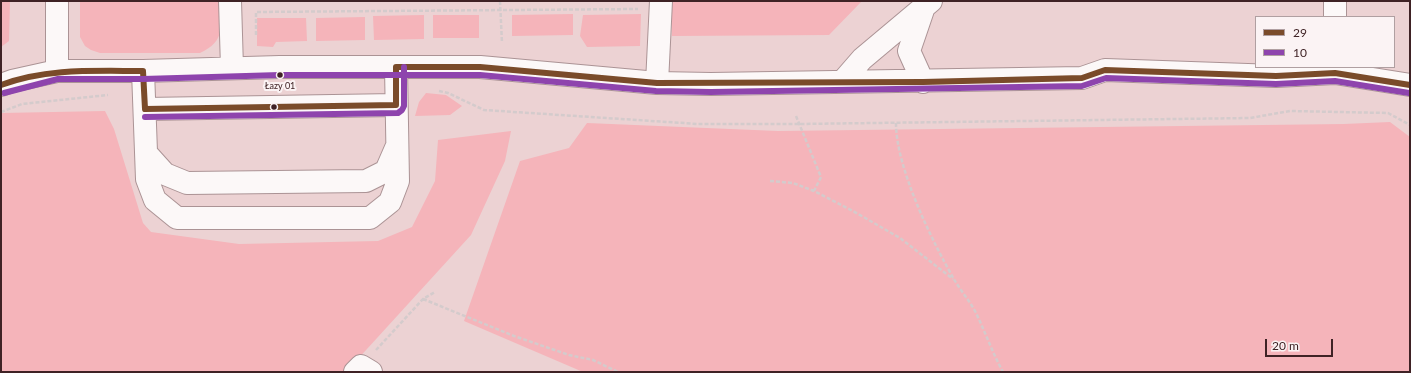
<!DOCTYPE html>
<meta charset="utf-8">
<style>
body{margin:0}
#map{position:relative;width:1411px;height:373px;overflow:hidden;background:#ecd2d3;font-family:Lato,sans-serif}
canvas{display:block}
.frame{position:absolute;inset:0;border:2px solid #3f2225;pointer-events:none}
.legend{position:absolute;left:1255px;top:16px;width:140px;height:52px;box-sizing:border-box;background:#fbf3f4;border:1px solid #b09fa1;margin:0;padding:5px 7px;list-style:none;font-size:12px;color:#3f2225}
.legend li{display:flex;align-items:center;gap:8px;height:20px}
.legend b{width:20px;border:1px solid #b09fa1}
.scale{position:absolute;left:1265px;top:339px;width:68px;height:18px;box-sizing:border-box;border:2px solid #3f2225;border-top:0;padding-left:5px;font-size:12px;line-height:14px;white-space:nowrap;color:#3f2225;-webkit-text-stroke:3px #fbf3f4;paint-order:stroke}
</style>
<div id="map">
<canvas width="1411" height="373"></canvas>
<div class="frame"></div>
<ul class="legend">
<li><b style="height:5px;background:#7a4b2a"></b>29</li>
<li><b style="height:5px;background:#8e44ad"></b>10</li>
</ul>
<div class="scale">20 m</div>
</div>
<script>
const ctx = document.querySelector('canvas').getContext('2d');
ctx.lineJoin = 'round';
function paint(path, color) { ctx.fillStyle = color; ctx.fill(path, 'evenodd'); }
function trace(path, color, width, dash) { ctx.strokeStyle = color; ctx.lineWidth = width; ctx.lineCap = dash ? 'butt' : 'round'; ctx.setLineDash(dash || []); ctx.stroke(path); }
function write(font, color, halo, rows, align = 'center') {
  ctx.font = font + ' Lato,sans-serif'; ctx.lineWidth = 4; ctx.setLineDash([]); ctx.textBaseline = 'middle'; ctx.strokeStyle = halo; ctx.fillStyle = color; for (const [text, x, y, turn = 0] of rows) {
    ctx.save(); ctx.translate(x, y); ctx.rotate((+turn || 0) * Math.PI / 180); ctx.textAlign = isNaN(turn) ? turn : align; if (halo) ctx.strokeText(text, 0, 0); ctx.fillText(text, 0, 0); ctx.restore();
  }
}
paint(new Path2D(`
 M1,1H10L9,41L1,47Z
 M80,1H221C221,26 226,41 200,53H100L91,50L85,46L80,37Z
 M672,1H862L829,35L672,36Z
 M573,14V35L512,36V15Z
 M641,14L640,46L587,47L580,36L583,15Z
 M424,15V39L374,40L373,16Z
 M433,15H479V38H433Z
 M365,17V40L316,41V18Z
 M257,18H306L307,41L276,42L273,47L257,46Z
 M426,93L446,95L462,106L450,115L415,116L419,102Z
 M105,111L114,129L143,223L151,232L239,244L378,241L412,227L435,181L438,140L511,131L505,161L471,235L346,372H1V113Z
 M1390,122L1410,137V372H583L464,321L520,161L569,148L587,123L778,131L1344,124Z`), '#f5b4ba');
const minor = new Path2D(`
 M230,1L232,68
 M1335,1V17
 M57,71V1
 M143,71L147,179L155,200L177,218H370L390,202L398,181L396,67
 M842,82L862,59L931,1
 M923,82L909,51L924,7
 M657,83L661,1
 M1,85L12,81L57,71H143L280,67H480L657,83L711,84L1082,78L1105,70L1276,76L1335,73L1410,85
 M145,109L396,105
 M147,154L165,174L187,183L366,181L386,171L396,148
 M355,372L361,366L371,372`);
trace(minor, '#ab9395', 24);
trace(new Path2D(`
 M500,1L502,43
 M256,35V12L638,9
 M439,91L448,93L484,110L698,124H799L1250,118L1290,111L1388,113L1410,125
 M1,112L22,104L108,95
 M796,116L821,177L814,191
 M896,123C896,168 932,241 955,281C961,291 969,300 975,311C985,331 992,352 1003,372
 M770,181L793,183L814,191L853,211L900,238L953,279
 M423,299L514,336L569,355L593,360L618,372
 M376,350L423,299L435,292`), '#d4cbcc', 2.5, [4, 2]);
trace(minor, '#fcf8f8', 22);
trace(new Path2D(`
 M1,85C47,68 94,71 143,71L145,109
 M396,105V67H480L657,83L923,82L1082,78L1105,70L1276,76L1335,73L1410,85
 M145,109L396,105`), '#7a4b2a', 6);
trace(new Path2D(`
 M4,93L58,79H143L280,75H480L656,91L711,92L1082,86L1106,78L1276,84L1335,81L1409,93
 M145,117L398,113L402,110L404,106V67`), '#8e44ad', 6);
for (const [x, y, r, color] of [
 [280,75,3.5,"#3f2225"],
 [274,107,3.5,"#3f2225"]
]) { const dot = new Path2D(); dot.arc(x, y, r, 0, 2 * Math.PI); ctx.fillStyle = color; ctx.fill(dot); trace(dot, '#fbf3f4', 1.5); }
write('9px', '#3f2225', '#fbf3f4', [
 ["Łazy 01",280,86]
]);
</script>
